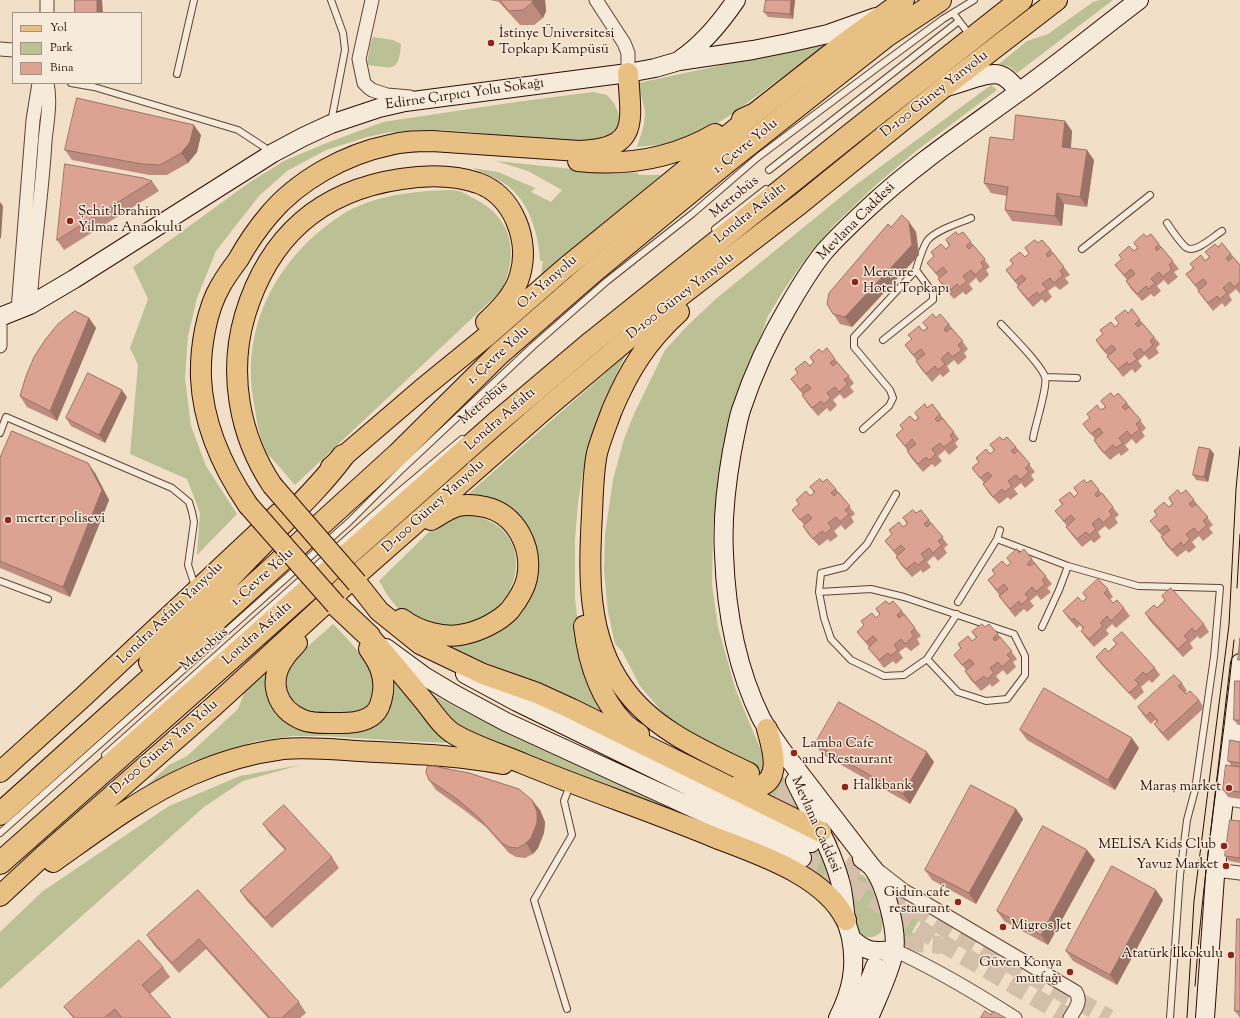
<!DOCTYPE html>
<meta charset="utf-8">
<style>
body{margin:0}
#map{position:relative;width:1240px;height:1018px;overflow:hidden;background:#f1dfc7;font-family:"Sorts Mill Goudy",serif}
canvas{display:block}
.legend{position:absolute;left:12px;top:12px;width:130px;height:72px;box-sizing:border-box;background:#f6eadb;border:1px solid #a69285;margin:0;padding:5px 7px;list-style:none;font-size:12px;color:#2d0f04}
.legend li{display:flex;align-items:center;gap:8px;height:20px}
.legend b{width:20px;border:1px solid #a69285}
</style>
<div id="map">
<canvas width="1240" height="1018"></canvas>
<ul class="legend">
<li><b style="height:5px;background:#e8c084"></b>Yol</li>
<li><b style="height:11px;background:#bbc195"></b>Park</li>
<li><b style="height:11px;background:#dca392"></b>Bina</li>
</ul>
</div>
<script>
const ctx = document.querySelector('canvas').getContext('2d');
ctx.lineJoin = 'round';
function paint(path, color) { ctx.fillStyle = color; ctx.fill(path, 'evenodd'); }
function trace(path, color, width, dash) { ctx.strokeStyle = color; ctx.lineWidth = width; ctx.lineCap = dash ? 'butt' : 'round'; ctx.setLineDash(dash || []); ctx.stroke(path); }
function write(font, color, halo, rows, align = 'center') {
  ctx.font = font + ' "Sorts Mill Goudy",serif'; ctx.lineWidth = 3; ctx.setLineDash([]); ctx.textBaseline = 'middle'; ctx.strokeStyle = halo; ctx.fillStyle = color; for (const [text, x, y, turn = 0] of rows) {
    ctx.save(); ctx.translate(x, y); ctx.rotate((+turn || 0) * Math.PI / 180); ctx.textAlign = isNaN(turn) ? turn : align; if (halo) ctx.strokeText(text, 0, 0); ctx.fillText(text, 0, 0); ctx.restore();
  }
}
paint(new Path2D(`
 M1100,0H1113L1017,73L1010,67L999,64L1027,41L1048,34L1093,2Z
 M373,37L393,40L401,44C399,75 391,67 367,65L370,45Z
 M821,44L822,45V48L732,114L713,126L684,139L666,144L637,147L644,125L645,111L638,83Z
 M991,85L997,90L916,151L877,184L834,225L809,254L785,288L768,316L732,415L718,478L713,527L712,585L718,627L735,688L765,760C763,768 763,774 755,779L685,730L663,713L640,686L622,651L615,644L608,612L604,571L605,534L613,480L624,439L634,414L665,350L689,324L717,298L853,187Z
 M593,92L607,95L614,103L618,112L620,121L616,129L608,136L582,145L471,132L443,130H415L386,133L367,137L326,150L287,171L259,196L216,251L197,298L188,336L185,378L191,426L206,466L237,514L197,555L200,513L187,479L130,454L138,365L130,348L148,299L133,267L250,182L284,161L324,144L383,122L516,102Z
 M496,161L602,172L637,173L639,175H661L541,275L543,261H540C539,235 529,202 508,186C497,178 483,173 472,168L498,172L535,188L531,192L551,202L562,190L528,171Z
 M427,191C436,191 450,189 458,191C464,192 470,197 475,199C514,219 519,255 501,291L295,485C288,478 282,469 275,462C273,459 269,456 267,453C258,436 256,415 253,397C241,320 283,250 348,211C372,198 401,193 427,191Z
 M626,355L615,377L597,421L590,444L584,466L578,503L575,540V599L581,648L613,720L530,682L447,646L480,637L513,618L529,599L537,572V550L531,533L518,513L503,503L485,496L467,495Z
 M463,514C472,516 481,517 489,521C499,525 508,534 512,544C525,574 505,610 476,622C460,628 443,628 428,623C416,619 404,616 396,606C389,599 384,589 379,581L435,526Z
 M333,624C345,636 377,668 376,686C376,692 372,700 370,707L357,713H317L300,707L291,698L287,688V678L290,667L296,657Z
 M266,671V683L287,718H381C394,703 394,699 395,680L448,740V743L385,740L325,736H292L257,741L193,761L146,786L169,765L187,756L238,709L245,691Z
 M424,690C517,741 616,782 713,824L711,828L461,731Z
 M300,765L243,781L204,807L0,989V932L43,891L169,806L240,776Z
 M783,776L797,800L802,813L761,795L776,785Z
 M816,837L833,884L831,885L830,882L828,883L801,866Z
 M859,874C875,877 887,918 881,932C877,936 872,938 867,937C855,934 856,916 854,907C852,899 848,886 851,878C853,875 856,875 859,874Z
 M898,899L922,915L912,932L920,938L913,950L905,946Z`), '#bbc195');
trace(new Path2D(`
 M822,849L953,933L1109,1018
 M802,858L832,874L945,945L1070,1018
 M882,956C901,940 917,943 941,945`), '#d4c0aa', 18, [18, 9]);
trace(new Path2D(`
 M752,775L789,796L851,842`), '#d4c0aa', 20, [20, 10]);
const lane = new Path2D(`
 M331,0L343,33L345,50L331,122
 M953,13L966,30
 M177,74L194,0
 M71,83L94,87L238,130L270,151
 M769,170L959,21
 M1167,223C1171,229 1182,245 1187,248C1196,253 1214,236 1222,231
 M715,229L766,189
 M1082,249L1150,195
 M1001,324C1011,335 1041,364 1045,377C1048,386 1035,426 1033,438
 M883,340L933,300V293L916,270
 M1045,377L1077,378
 M863,429L889,406L893,398L890,390L854,347V337L916,270C919,260 922,249 927,241C935,230 960,223 971,218
 M0,433L6,417L172,488L189,502L192,512L194,522L188,565L195,586
 M896,494L867,544L845,567L821,573L819,592L871,589L904,597L1014,634L1025,656V675L1007,699L986,701L958,692L927,659
 M997,539L1068,566L1138,586L1220,588L1214,657L1195,790L1187,820L1180,875L1170,1018
 M0,581L48,599
 M819,592L824,618L831,639L851,660L884,676L904,675L927,659L957,614
 M958,602L997,539L1000,530
 M1042,627L1059,590L1068,566
 M105,755L399,492L462,439
 M0,833L349,522L402,469L533,346L607,281L692,214L758,157L882,64L943,19L974,0
 M567,1009L534,900L572,835L564,801L570,785`);
const street = new Path2D(`
 M372,0L359,59L364,83L368,87L372,90L387,95L410,97
 M596,0L624,43L628,53V73
 M47,13V0
 M0,49L13,50
 M30,305C33,250 42,196 45,141C47,122 51,101 47,83
 M18,310L33,120L39,83
 M0,326V346
 M1224,798L1240,801
 M876,869L903,890L1076,992C1082,1002 1075,1009 1070,1018
 M1216,870L1240,873
 M894,950C936,969 976,993 1015,1018`);
const secondary = new Path2D(`
 M681,59C703,44 721,22 736,0
 M947,87C957,84 966,81 975,78C998,71 1004,72 1019,92
 M0,317L30,305L74,279L273,153L303,137L331,124L379,108L405,102L628,73L655,68L679,61L753,50L788,43L828,34L876,17
 M386,648L424,676L454,694L506,722L802,858
 M465,674L517,702L709,796L811,843
 M795,781C811,814 830,845 840,881C844,894 844,907 846,920C847,926 850,932 851,938C857,968 851,992 838,1018
 M862,859C865,861 869,864 872,867C885,883 898,931 894,952C889,975 878,996 869,1018
 M871,866L781,749C774,739 767,729 761,718C736,667 726,609 724,554C722,519 726,485 732,451C735,437 737,423 741,410C753,374 769,339 788,307C799,288 810,269 824,252C837,237 852,223 867,209C913,166 965,131 1016,94C1058,64 1098,31 1139,0
 M851,938C867,953 873,952 894,950
 M855,1018L875,966
 M1205,1018L1215,876L1240,663`);
const primary = new Path2D(`
 M742,119L755,113L843,44L904,0
 M578,161C626,166 672,159 715,134
 M679,312C647,341 629,370 612,410C607,424 601,438 597,453C593,473 593,493 592,513C589,573 586,636 623,687C653,730 704,751 749,773
 M331,467L422,389L487,336L565,268L755,113
 M272,485C239,435 228,373 245,315C269,236 320,191 401,179C427,175 454,175 478,183C514,196 530,241 520,275C515,294 500,309 486,322
 M248,505C223,468 203,424 201,378C200,349 206,310 221,285C226,276 232,268 238,260C247,244 257,229 269,215C298,180 346,154 390,145C404,141 418,141 432,141L579,151C640,149 631,122 628,73
 M357,583L379,611L420,644L483,674L537,693L572,709L821,832
 M402,619C419,632 445,639 465,634C480,631 500,621 510,610C517,601 525,588 527,578C533,547 516,514 485,507C476,505 467,504 458,506C448,509 440,515 431,520
 M584,626C588,660 599,697 624,723C628,727 634,731 639,734
 M369,636C388,657 406,679 424,701C433,712 442,727 454,734C476,747 501,754 524,764C587,790 653,812 716,838C760,855 825,876 846,920
 M297,643C293,648 288,652 285,657C267,681 276,709 303,720C313,724 325,723 336,723C349,723 364,723 374,714C380,709 382,699 383,692C385,675 379,663 369,649
 M0,772L83,697L279,513
 M734,787C742,788 750,789 758,787C783,779 772,747 767,729
 M53,862C97,831 141,797 191,775C220,762 252,753 283,749C314,746 346,751 377,752C417,754 463,756 503,764
 M0,896L43,856L214,706L359,573L544,410L666,307L800,204L943,88L1057,0`);
const highway = new Path2D(`
 M336,605L369,636
 M150,662C188,622 226,580 265,541C292,513 320,487 343,456
 M0,814L207,628L398,454L499,354L594,271L724,164L834,77L886,36L940,0
 M0,863L495,424L592,342L850,135L1021,0`);
trace(lane, '#5e4335', 8);
trace(street, '#5e4335', 15);
trace(secondary, '#2d0f04', 20);
trace(primary, '#2d0f04', 22);
trace(highway, '#2d0f04', 24);
trace(lane, '#f6eadb', 6);
trace(street, '#f6eadb', 13);
trace(secondary, '#f6eadb', 18);
trace(primary, '#e8c084', 20);
trace(highway, '#e8c084', 22);
trace(new Path2D(`
 M1237,588L1240,534
 M1195,986C1203,870 1222,756 1234,640
 M1187,1018L1194,901L1229,625L1236,489L1240,447`), '#2d0f04', 1);
const primaryBridge = new Path2D(`
 M272,485L357,583
 M248,505L336,605`);
trace(primaryBridge, '#2d0f04', 22, []);
trace(primaryBridge, '#e8c084', 20);
paint(new Path2D(`
 M490,0H545L546,11L543,18L534,25H520L499,2Z
 M795,0L793,19L768,17L764,12Z
 M1065,121L1072,131L1071,148L1094,160L1087,207L1064,204L1062,226L1012,221L1005,210L1007,196L991,193L984,183L1013,140Z
 M201,135L197,152L188,163L167,175H149L72,160L65,150Z
 M152,181L159,191L64,250L57,240Z
 M909,222L916,232L919,255L852,327L840,324L827,304L891,227Z
 M958,235L971,242L990,267L986,270L989,275L980,283L976,278L969,284L973,289L966,295L963,292L954,299L943,287L938,279L939,278L927,263L934,257L931,252L946,249L949,246L946,240Z
 M1146,237L1159,244L1179,269L1174,272L1178,277L1168,285L1164,280L1157,286L1161,291L1154,297L1151,294L1142,301L1131,289L1126,281L1127,280L1115,265L1122,259L1119,255L1134,251L1137,248L1134,243Z
 M1038,243L1051,250L1070,275L1065,278L1069,283L1060,290L1055,286L1048,291L1052,297L1045,303L1042,299L1033,307L1022,294L1017,287L1018,286L1006,270L1013,265L1010,260L1025,257L1029,254L1025,248Z
 M1218,247L1231,254L1240,265V294L1236,289L1229,295L1232,300L1225,307L1222,303L1213,311L1203,298L1198,291V290L1186,274L1193,268L1190,264L1205,261L1209,257L1205,252Z
 M1128,313L1140,320L1160,344L1156,348L1159,353L1149,360L1145,355L1138,361L1142,366L1135,373L1132,369L1123,377L1113,364L1107,357L1108,356L1101,348L1096,340L1103,334L1100,330L1115,327L1119,323L1115,318Z
 M89,318L96,328L57,421L27,407L20,396Z
 M936,318L949,324L968,349L964,353L967,357L958,365L954,360L947,366L950,371L943,377L940,374L932,382L921,369L916,361H917L905,345L912,339L908,335L923,331L927,328L923,323Z
 M822,352L835,359L854,383L850,387L854,392L844,399L840,394L833,400L837,405L830,412L827,408L818,416L807,403L802,395H803L791,379L798,374L795,369L810,366L813,362L810,357Z
 M127,397L105,443L71,426L66,418Z
 M1114,397L1127,403L1146,428L1142,432L1145,436L1136,444L1132,439L1125,445L1129,450L1121,456L1119,453L1110,460L1099,448L1094,440L1095,439L1083,424L1090,418L1087,414L1101,410L1105,407L1101,401Z
 M927,408L940,414L959,439L955,443L958,447L949,455L945,450L938,456L942,461L935,467L932,464L923,472L912,459L907,451H908L896,435L903,429L900,425L915,421L918,418L915,413Z
 M1003,440L1016,447L1035,472L1031,475L1034,480L1025,488L1021,483L1014,489L1018,494L1010,500L1008,497L999,504L988,492L983,484L984,483L972,468L979,462L976,458L990,454L994,451L990,445Z
 M1210,449L1214,454L1208,482L1196,480L1193,475Z
 M0,458L95,473L109,500L70,597L0,568Z
 M823,482L836,489L855,514L851,517L854,522L845,530L841,525L834,531L838,536L830,542L828,539L819,546L808,534L803,526L804,525L792,510L814,493L810,487Z
 M1087,483L1099,490L1119,515L1115,518L1118,523L1109,530L1105,526L1098,532L1101,537L1094,543L1091,540L1082,547L1072,535L1066,527L1067,526L1055,511L1062,505L1059,500L1074,497L1078,493L1074,488Z
 M1181,494L1194,500L1213,525L1209,528L1213,533L1203,541L1199,536L1192,542L1196,547L1189,553L1186,550L1177,557L1166,545L1161,537L1162,536L1150,521L1157,515L1154,511L1169,507L1172,504L1169,498Z
 M916,513L929,520L948,545L944,548L947,553L938,561L934,556L927,562L931,567L923,573L921,570L912,577L901,565L896,557L897,556L885,541L892,535L889,530L903,527L907,524L903,518Z
 M1019,553L1032,559L1052,584L1047,588L1051,592L1041,600L1037,595L1030,601L1034,606L1027,612L1024,609L1015,617L1005,604L999,596H1000L988,580L995,574L992,570L1007,566L1011,563L1007,558Z
 M1108,589L1113,597L1110,599L1113,603L1124,608L1130,616L1116,628L1112,624L1106,630L1109,634L1094,647L1086,638L1081,631L1083,629L1080,625L1077,628L1068,618L1063,611L1082,602L1087,599L1083,593Z
 M1162,596L1204,624L1209,632L1200,639L1198,636L1190,643L1193,648L1183,657L1150,621L1145,613L1157,608L1165,600Z
 M889,604L902,611L921,636L917,639L920,644L911,651L906,647L899,652L903,658L896,664L893,661L884,668L874,655L868,648L869,647L857,632L864,626L861,621L876,618L880,615L876,609Z
 M985,627L998,634L1017,659L1013,662L1016,667L1007,675L1003,670L996,676L1000,681L992,687L990,684L981,691L970,679L965,671L966,670L954,655L961,649L958,644L972,641L976,638L972,632Z
 M1113,640L1155,668L1160,675L1152,683L1149,680L1141,687L1144,692L1135,700L1101,664L1096,657L1108,652L1116,644Z
 M1240,681V725H1238L1234,720Z
 M1182,683L1187,691L1185,693L1186,694L1199,700L1204,708L1168,741L1160,732L1154,724L1157,722L1155,720L1151,724L1143,715L1138,707Z
 M1020,730L1139,748L1115,790L1027,740Z
 M1240,742V799L1228,797L1223,790L1231,765L1228,761Z
 M815,744L934,762L910,804L822,754Z
 M429,780L540,810L545,822L544,833L538,848L533,854L525,858L516,857L509,853L486,827L464,810L436,790Z
 M1016,809L1023,819L976,904L932,880L925,870Z
 M1240,821V863L1229,861L1225,856Z
 M263,824L332,857L339,868L272,928L247,901L240,891L285,850L270,834Z
 M1095,860L1048,945L1004,921L997,911Z
 M198,890L299,1002L306,1013L300,1018H268L206,949L179,973L154,945L147,935Z
 M1163,900L1117,985L1073,961L1066,951Z
 M1240,919V1018L1235,1011Z
 M163,967L170,977L150,994L171,1018H73L64,1007Z`), '#bd8c7e');
paint(new Path2D(`
 M97,0H102L103,13H97Z
 M533,0H545L546,11L543,18L532,3Z
 M791,0H795L793,19L790,14Z
 M1065,121L1072,131L1070,157L1062,147Z
 M194,125L201,135L197,152L188,163L181,153Z
 M1087,150L1094,160L1087,207L1080,197Z
 M1057,193L1064,204L1062,226L1055,216Z
 M0,202L3,206L1,239L0,237Z
 M909,222L916,232L919,255L852,327L845,317Z
 M89,318L96,328L57,421L50,411Z
 M122,390L127,397L105,443L99,435Z
 M1210,449L1214,454L1208,482L1204,477Z
 M88,463L95,473L109,500L70,597L63,587Z
 M1132,738L1139,748L1115,790L1108,780Z
 M927,752L934,762L910,804L903,794Z
 M532,800L540,810L545,822L544,833L538,848L533,854L526,843Z
 M1016,809L1023,819L976,904L969,893Z
 M1087,850L1095,860L1048,945L1041,935Z
 M1156,890L1163,900L1117,985L1110,975Z`), '#9a7266');
const building = new Path2D(`
 M75,0H97V13H75Z
 M500,0H533L532,3L523,10L509,11Z
 M766,0H791L790,14L764,12Z
 M77,98L194,125L190,142L181,153L160,165L142,164L65,150Z
 M1016,115L1065,121L1062,147L1087,150L1080,197L1057,193L1055,216L1005,210L1008,187L984,183L990,137L1013,140Z
 M65,164L143,178L152,181L57,240Z
 M902,215L909,222L912,245L845,317L833,314L827,304L829,293L888,224L891,227Z
 M956,232L958,235L963,232L971,242L966,246L969,249L973,245L985,259L981,263L984,267L975,275L971,270L963,276L967,281L960,287L957,284L949,291L938,279L947,272L943,267L936,273L927,263L934,256L931,252L941,244L946,249L950,245L946,240Z
 M1144,234L1146,237L1151,234L1159,244L1155,248L1157,251L1161,247L1173,261L1169,265L1172,269L1163,277L1159,272L1151,279L1155,283L1148,289L1146,286L1137,294L1126,281L1135,274L1131,269L1124,275L1115,265L1122,259L1119,255L1129,246L1134,251L1138,248L1134,243Z
 M1035,240L1038,243L1042,240L1051,250L1046,254L1048,257L1053,253L1064,267L1060,271L1063,275L1054,283L1050,278L1042,284L1047,289L1039,295L1037,292L1028,299L1017,287L1026,279L1022,275L1015,281L1006,270L1013,264L1010,260L1020,252L1025,257L1029,253L1025,248Z
 M1222,243L1231,254L1226,258L1228,261L1233,257L1240,265V282L1234,287L1230,282L1223,288L1227,293L1220,299L1217,296L1208,303L1198,291L1207,283L1203,279L1195,285L1186,274L1194,268L1190,264L1201,255L1205,261L1210,257L1205,252L1215,244L1218,247Z
 M1132,309L1140,320L1135,324L1138,327L1142,323L1154,337L1150,341L1153,345L1144,353L1140,348L1133,354L1137,359L1129,365L1127,362L1118,369L1107,357L1116,349L1112,345L1105,351L1096,340L1103,334L1100,330L1111,322L1115,327L1119,323L1115,318L1125,310L1128,313Z
 M75,311L89,318L50,411L20,396L26,376L34,357L45,340L58,324Z
 M933,314L936,318L940,314L949,324L944,329L946,332L951,328L963,341L958,345L962,350L952,357L948,352L941,359L945,364L938,370L935,366L926,374L916,361L925,354L921,349L913,355L905,345L912,339L908,335L919,326L923,331L928,328L923,323Z
 M827,348L835,359L830,363L833,366L837,362L849,376L844,380L848,384L839,392L835,387L827,393L831,398L824,404L821,401L812,408L802,395L811,388L807,384L800,390L791,379L798,373L795,369L805,361L810,366L814,362L810,357L819,349L822,352Z
 M88,373L122,390L99,435L66,418Z
 M1111,393L1114,397L1118,393L1127,403L1122,407L1125,410L1129,407L1141,420L1136,424L1140,429L1131,436L1127,431L1119,438L1123,443L1116,448L1113,445L1104,453L1094,440L1103,433L1099,428L1091,434L1083,424L1090,418L1087,414L1097,405L1101,410L1106,407L1101,401Z
 M925,404L927,408L932,404L940,414L935,419L938,422L942,418L954,432L950,435L953,440L944,447L940,443L932,449L936,454L929,460L926,457L918,464L907,451L916,444L912,439L905,446L896,435L903,429L900,425L910,416L915,421L919,418L915,413Z
 M12,431L88,463L102,490L63,587L0,561V458Z
 M1000,437L1003,440L1007,437L1016,447L1011,451L1014,454L1018,450L1030,464L1025,468L1029,472L1020,480L1016,475L1008,481L1012,486L1005,492L1002,489L993,497L983,484L992,476L988,472L980,478L972,468L979,462L976,458L986,449L990,454L995,450L990,445Z
 M1199,447L1210,449L1204,477L1193,475Z
 M820,479L823,482L827,479L836,489L831,493L834,496L838,492L850,506L845,510L849,514L840,522L836,517L828,523L832,528L825,534L822,531L813,539L803,526L812,518L808,514L800,520L792,510L799,504L796,500L806,491L810,496L815,492L810,487Z
 M1084,480L1087,483L1091,480L1099,490L1095,494L1097,497L1102,493L1113,507L1109,511L1112,515L1103,523L1099,518L1092,524L1096,529L1089,535L1086,532L1077,539L1066,527L1075,519L1071,515L1064,521L1055,511L1063,504L1059,500L1070,492L1074,497L1078,493L1074,488Z
 M1178,490L1181,494L1186,490L1194,500L1189,504L1192,507L1196,504L1208,517L1203,521L1207,525L1198,533L1194,528L1186,534L1190,539L1183,546L1181,542L1172,550L1161,537L1170,530L1166,525L1159,531L1150,521L1157,515L1154,511L1164,502L1169,507L1173,504L1169,498Z
 M913,510L916,513L921,510L929,520L924,524L927,527L931,523L943,537L938,541L942,545L933,553L929,548L921,554L925,559L918,565L915,562L906,569L896,557L905,549L901,545L894,551L885,541L892,534L889,530L899,522L903,527L908,523L903,518Z
 M1017,549L1019,553L1024,549L1032,559L1027,564L1030,566L1034,563L1046,576L1042,580L1045,584L1036,592L1032,587L1025,594L1029,598L1021,605L1019,601L1010,609L999,596L1008,589L1004,584L997,590L988,580L995,574L992,570L1002,561L1007,566L1011,563L1007,558Z
 M1098,579L1108,589L1104,593L1113,603L1117,600L1124,608L1111,621L1107,616L1100,623L1103,626L1089,639L1081,631L1084,628L1074,618L1072,620L1063,611L1078,597L1082,602L1087,598L1083,593Z
 M1171,588L1204,624L1195,632L1192,628L1184,636L1188,640L1178,649L1145,613L1154,605L1157,608L1165,600L1162,596Z
 M886,601L889,604L893,601L902,611L897,615L899,618L904,614L915,628L911,632L914,636L905,644L901,639L894,645L898,650L890,656L888,653L879,660L868,648L877,640L873,636L866,642L857,632L864,625L861,621L872,613L876,618L880,614L876,609Z
 M982,624L985,627L989,624L998,634L993,638L995,641L1000,637L1012,651L1007,655L1011,659L1002,667L998,662L990,668L994,673L987,679L984,676L975,683L965,671L974,664L970,659L962,665L954,655L961,648L958,644L968,636L972,641L977,637L972,632Z
 M1122,632L1155,668L1146,675L1143,672L1135,680L1139,684L1129,693L1096,657L1105,648L1108,652L1117,644L1113,640Z
 M1240,638V660H1238Z
 M1174,675L1182,683L1178,686L1186,694L1190,691L1199,700L1163,733L1154,724L1158,721L1150,712L1146,716L1138,707Z
 M1235,681H1240V720H1234Z
 M1044,688L1132,738L1108,780L1020,730Z
 M839,702L927,752L903,794L815,744Z
 M1230,740L1240,742V763L1228,761Z
 M1226,765L1240,767V792L1223,790Z
 M428,766H433L469,773L519,789L532,800L537,812V823L531,838L526,843L518,848L509,847L502,843L478,817L457,799L429,780L426,772Z
 M971,785L1016,809L969,893L925,870Z
 M284,805L332,857L265,918L240,891L286,849L263,824Z
 M1230,820L1240,821V858L1225,856Z
 M1043,826L1087,850L1041,935L997,911Z
 M1112,866L1156,890L1110,975L1066,951Z
 M198,890L299,1002L282,1018H270L199,939L172,963L147,935Z
 M1237,919H1240V1011H1235Z
 M139,940L163,967L142,985L171,1018H122L115,1009L104,1018H75L64,1007Z
 M985,1011L991,1015L993,1011L1006,1018H981Z`);
paint(building, '#dca392');
trace(building, '#9a7266', 1);
for (const [x, y, r, color] of [
 [491,43,4,"#8f2418"],
 [70,221,4,"#8f2418"],
 [855,282,4,"#8f2418"],
 [8,520,4,"#8f2418"],
 [794,753,4,"#8f2418"],
 [845,787,4,"#8f2418"],
 [1229,788,4,"#8f2418"],
 [1224,846,4,"#8f2418"],
 [1226,866,4,"#8f2418"],
 [958,902,4,"#8f2418"],
 [1003,927,4,"#8f2418"],
 [1231,955,4,"#8f2418"],
 [1070,972,4,"#8f2418"]
]) { const dot = new Path2D(); dot.arc(x, y, r, 0, 2 * Math.PI); ctx.fillStyle = color; ctx.fill(dot); trace(dot, '#f6eadb', 1.5); }
write('14px', '#2d0f04', '#f6eadb', [
 ["İstinye Üniversitesi",499,35],
 ["Topkapı Kampüsü",499,51],
 ["Şehit İbrahim",78,213],
 ["Yılmaz Anaokulu",78,229],
 ["Mercure",863,274],
 ["Hotel Topkapı",863,290],
 ["merter polisevi",16,520],
 ["Lamba Cafe",802,745],
 ["and Restaurant",802,761],
 ["Halkbank",853,787],
 ["Maraş market",1221,788,"right"],
 ["MELİSA Kids Club",1216,846,"right"],
 ["Yavuz Market",1218,866,"right"],
 ["Gidun cafe",950,894,"right"],
 ["restaurant",950,910,"right"],
 ["Migros Jet",1011,927],
 ["Atatürk İlkokulu",1223,955,"right"],
 ["Güven Konya",1062,964,"right"],
 ["mutfağı",1062,980,"right"]
], 'left');
write('14px', '#2d0f04', '#f6eadb', [
 ["Edirne Çırpıcı Yolu Sokağı",465,95,-8],
 ["D-100 Güney Yanyolu",935,95,-38],
 ["1. Çevre Yolu",746,147,-39],
 ["Metrobüs",735,198,-39],
 ["Londra Asfaltı",751,214,-39],
 ["Mevlana Caddesi",857,222,-45],
 ["O-1 Yanyolu",548,283,-41],
 ["D-100 Güney Yanyolu",681,297,-38],
 ["1. Çevre Yolu",499,356,-43],
 ["Metrobüs",484,404,-40],
 ["Londra Asfaltı",501,420,-41],
 ["D-100 Güney Yanyolu",434,507,-42],
 ["1. Çevre Yolu",263,578,-42],
 ["Londra Asfaltı Yanyolu",171,614,-44],
 ["Londra Asfaltı",258,634,-42],
 ["Metrobüs",205,650,-41],
 ["D-100 Güney Yan Yolu",165,748,-41],
 ["Mevlana Caddesi",815,825,66]
]);
</script>
